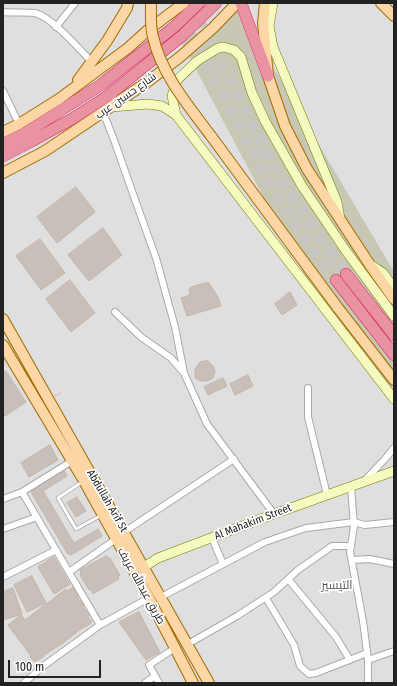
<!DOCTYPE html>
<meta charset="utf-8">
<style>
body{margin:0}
#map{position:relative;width:397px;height:686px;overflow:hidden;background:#f2efe9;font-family:"Fira Sans Condensed",sans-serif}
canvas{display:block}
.frame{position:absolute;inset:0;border:4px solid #222;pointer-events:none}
.scale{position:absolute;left:8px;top:660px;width:93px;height:18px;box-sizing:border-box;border:2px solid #222;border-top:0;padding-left:5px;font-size:12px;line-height:14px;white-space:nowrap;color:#222;-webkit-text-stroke:3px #fff;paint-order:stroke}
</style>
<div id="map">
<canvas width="397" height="686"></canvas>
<div class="frame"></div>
<div class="scale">100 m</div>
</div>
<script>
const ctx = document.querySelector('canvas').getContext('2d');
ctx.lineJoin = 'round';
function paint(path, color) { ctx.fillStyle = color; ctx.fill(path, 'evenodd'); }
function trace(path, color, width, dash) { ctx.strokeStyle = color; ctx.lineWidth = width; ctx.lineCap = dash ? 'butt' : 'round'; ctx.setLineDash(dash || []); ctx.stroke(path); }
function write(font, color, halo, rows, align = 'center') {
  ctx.font = font + ' "Fira Sans Condensed",Cairo,sans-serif'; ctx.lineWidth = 3.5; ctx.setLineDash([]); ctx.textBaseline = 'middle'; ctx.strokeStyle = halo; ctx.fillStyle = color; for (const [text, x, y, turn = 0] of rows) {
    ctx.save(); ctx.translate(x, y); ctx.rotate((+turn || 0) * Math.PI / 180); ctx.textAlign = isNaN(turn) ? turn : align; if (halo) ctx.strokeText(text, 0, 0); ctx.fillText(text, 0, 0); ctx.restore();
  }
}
paint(new Path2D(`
 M3,3H394V683H3Z`), '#e0dfdf');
paint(new Path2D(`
 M237,6L394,272V406L330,323L182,43Z`), '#c7c7b4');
const building = new Path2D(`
 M76,187L95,212L57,243L37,217Z
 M103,228L122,255L89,281L68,255Z
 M40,239L65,273L41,290L16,256Z
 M70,280L95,313L71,332L46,299Z
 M205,283H209L218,297L221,306L187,316L181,298L190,295L189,289L191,287Z
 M290,292L297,305L282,315L275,304Z
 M208,361L213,366L215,371L213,378L207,381H201L195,378V369L200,362Z
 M6,371L26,402L5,416L3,413V373Z
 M248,375L253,386L235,395L230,384Z
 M223,378L227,386L208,395L204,387Z
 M50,445L58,460L29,477L21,463Z
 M62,467L67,476L43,491L74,543L98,529L102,536L71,555L67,553L28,487Z
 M77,497L86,511L76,517L67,503Z
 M107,556L109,559L110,558L120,575L118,577L119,579L93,594L91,589L89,590L80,575L81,572L80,570Z
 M54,557L70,584L54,594L38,567Z
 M32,576L46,603L27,612L14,585Z
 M73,587L79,596L77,597L84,605L83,607L89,615L88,617L92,622L87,626L82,628L63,643L44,655L43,657L40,659L35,662L30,657L31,656L8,625L21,615L25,620L66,589L67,591Z
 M13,588L22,614L3,620V592Z
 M139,612L160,652L146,660L119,622Z`);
paint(building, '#c7bfb8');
trace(building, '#c4b6ab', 1);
trace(new Path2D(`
 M175,3L189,31L273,189L302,234L336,280
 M190,3L275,168L308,220L346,274`), '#c8c6c1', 11, [11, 5.5]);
const lane = new Path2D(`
 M82,482L58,498L76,529L100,516`);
const street = new Path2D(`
 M3,12C12,13 26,12 35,13C52,17 79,49 92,62
 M56,27L75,3
 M3,91L19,124
 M103,112L114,140L138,208L156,258L175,327L184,373L207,424L274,514
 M115,312L141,337L171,358L184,373
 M308,388V417L327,495
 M366,479L385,459L394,448
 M351,486L354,526L350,552L363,621L368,660V683
 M22,492L100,625
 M3,499L22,492L72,461
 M3,529L37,517
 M124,532L234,459
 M212,538L223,564
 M352,560L370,559L394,564
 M69,572L116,539
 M3,577L56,550
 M288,579L336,637L350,660
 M161,597L265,542L306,528L354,522L365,525L394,522
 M266,598L294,645L300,666L309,674L316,673L367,653
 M188,644L237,616L274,592L298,570L332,546H351
 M368,660L394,651
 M24,683L42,667L100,625L149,598
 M145,683L155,676
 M159,683L149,665L175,648`);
const secondary = new Path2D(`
 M273,3L269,26L273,47L337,202L340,219
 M111,107L148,104L162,106L176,115L394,399
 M176,115L172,96L177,80L197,61L218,48L224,47L234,50L241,57L252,93L265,121L302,186L346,251L394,316
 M371,265L383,273L394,288
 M144,567L158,558L274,514L394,471`);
const primary = new Path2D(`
 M265,3L263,23L268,76L285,126L307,169L370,265L394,299
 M381,3L394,16
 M78,80L107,41L127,8L128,3
 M3,132L19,124L59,99L128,48L148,30L184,3
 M211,136L338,308L394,380
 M3,173L45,151L146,83L180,57L213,28L237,3
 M3,319L209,683
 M3,345L84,481L149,598L193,683`);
const highway = new Path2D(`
 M241,3L268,76
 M3,144L27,132L102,84L174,27L199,3
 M3,156L32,141L72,119L109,95L183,35L216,3
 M346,274L394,335
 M336,280L394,355`);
trace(lane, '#a9a9a9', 4.5);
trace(street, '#a9a9a9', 8);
trace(secondary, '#707d05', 10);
trace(primary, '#a06b00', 12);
trace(highway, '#dc2a67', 12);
trace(new Path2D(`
 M55,396L62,392`), '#fa8072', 1, [2, 2]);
trace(lane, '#fff', 3);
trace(street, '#fff', 6);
trace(secondary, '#f7fabf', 9);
trace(primary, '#fcd6a4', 10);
trace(highway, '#e892a2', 11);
const primaryBridge = new Path2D(`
 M151,3C151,14 150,26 153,37C162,75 188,105 211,136`);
trace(primaryBridge, '#a06b00', 12, []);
trace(primaryBridge, '#fcd6a4', 10);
write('11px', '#222', '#fff', [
 ["شارع حسين عرب",126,96,-35],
 ["Abdullah Arif St",107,501,60],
 ["Al Mahakim Street",253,522,-21],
 ["طريق عبدالله عريف",141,586,61]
]);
write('12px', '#555', '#fff', [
 ["التيسير",337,586]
]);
</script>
